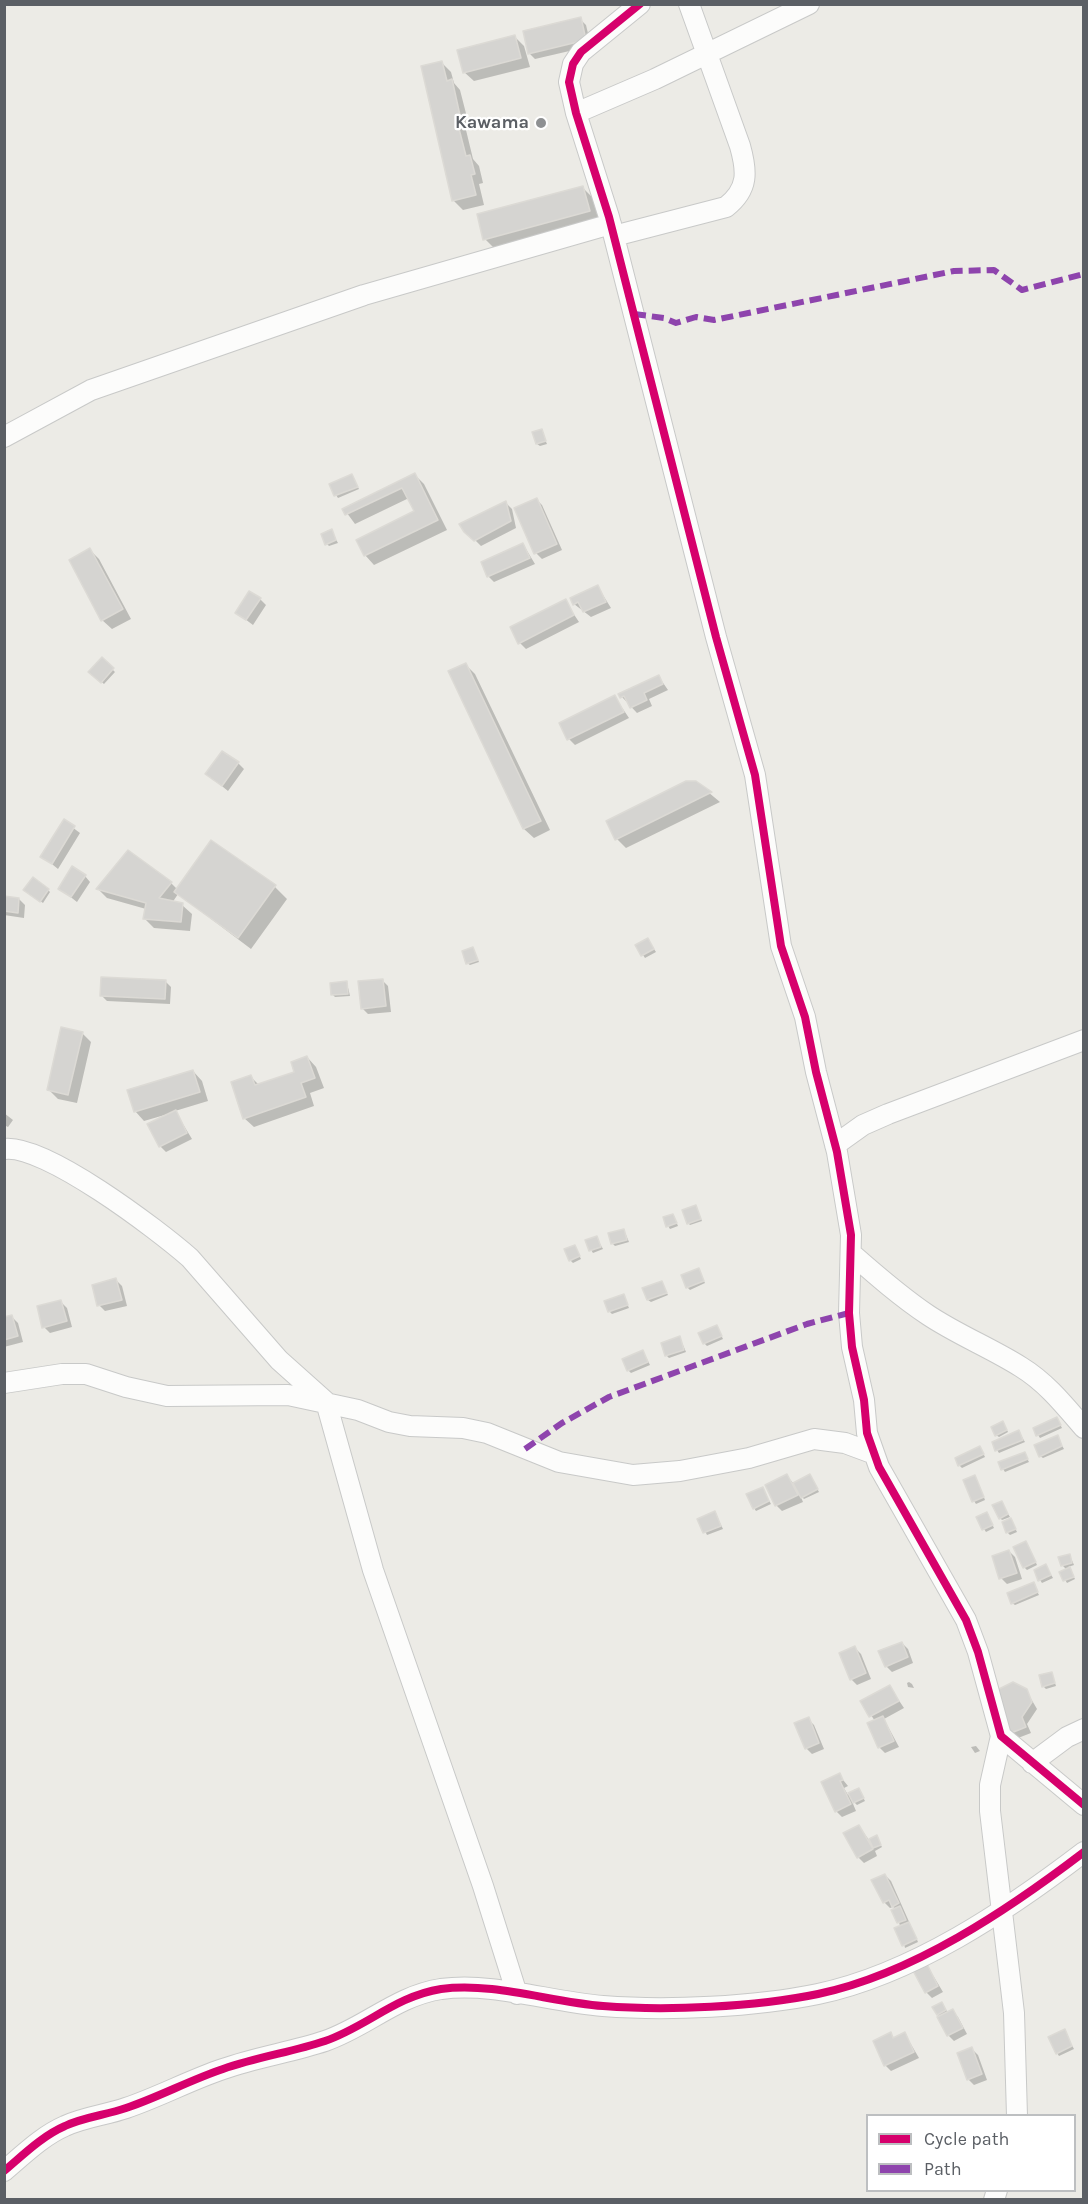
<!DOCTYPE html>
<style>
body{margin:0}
#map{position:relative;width:1088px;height:2204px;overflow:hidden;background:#ecebe6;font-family:Karla,sans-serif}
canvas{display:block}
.frame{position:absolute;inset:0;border:6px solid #5b5f65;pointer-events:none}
.legend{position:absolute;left:866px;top:2114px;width:210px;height:78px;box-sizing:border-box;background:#fff;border:2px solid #bdbfc1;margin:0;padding:8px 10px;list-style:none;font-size:18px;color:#5b5f65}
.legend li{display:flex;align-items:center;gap:12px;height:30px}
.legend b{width:30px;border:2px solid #bdbfc1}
</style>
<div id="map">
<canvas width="1088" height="2204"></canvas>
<div class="frame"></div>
<ul class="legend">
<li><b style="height:8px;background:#d6006c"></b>Cycle path</li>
<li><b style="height:8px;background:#8e44ad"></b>Path</li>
</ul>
</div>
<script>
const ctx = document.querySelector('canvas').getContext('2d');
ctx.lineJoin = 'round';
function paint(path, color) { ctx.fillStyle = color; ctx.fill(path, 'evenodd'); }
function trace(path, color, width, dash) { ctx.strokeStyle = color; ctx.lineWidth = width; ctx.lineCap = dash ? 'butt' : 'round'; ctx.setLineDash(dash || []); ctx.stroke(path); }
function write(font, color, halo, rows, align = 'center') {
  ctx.font = font + ' Karla,sans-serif'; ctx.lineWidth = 4.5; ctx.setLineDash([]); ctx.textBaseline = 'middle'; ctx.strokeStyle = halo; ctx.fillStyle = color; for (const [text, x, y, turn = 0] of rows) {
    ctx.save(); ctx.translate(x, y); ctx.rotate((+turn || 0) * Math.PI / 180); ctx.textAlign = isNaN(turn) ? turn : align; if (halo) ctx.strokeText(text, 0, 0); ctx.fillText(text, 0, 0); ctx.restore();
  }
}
paint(new Path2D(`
 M580,19L586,25L591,46L535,59L529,53Z
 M515,37L524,46L530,67L474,81L464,72Z
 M442,63L451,72L454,83L460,90L470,129L466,130L473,159L479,166L483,183L479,184L484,205L463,210L453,200Z
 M583,188L592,197L599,221L494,248L485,239Z
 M541,431L547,444L540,446L537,444Z
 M415,475L424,484L447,530L374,565L365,555L416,512L409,498L355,524L344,509Z
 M352,476L359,489L338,498L336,495Z
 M537,500L542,505L562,550L542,559L536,553Z
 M506,503L512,509L516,528L481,546L475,540Z
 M331,531L338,543L329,546L327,544Z
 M523,544L535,564L494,582L488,576Z
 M90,550L99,559L131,619L112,629L102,620Z
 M598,587L611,608L591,617L574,604Z
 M260,599L266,605L253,625L237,613Z
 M565,601L579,622L526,649L520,643Z
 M102,659L115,672L104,684L90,672Z
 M466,665L475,674L550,830L534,838L524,829L450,672Z
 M659,677L668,690L649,699L652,706L637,713L622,697Z
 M615,697L629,718L575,745L569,739Z
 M238,763L244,769L228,791L207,774Z
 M696,782L720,802L626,848L617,839Z
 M64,821L80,833L58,869L42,856Z
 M85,876L90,882L77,902L59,888Z
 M171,883L178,890L275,887L287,899L251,949L178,894L172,903L182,905L192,914L190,931L154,928L145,919L146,909L107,898L98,889Z
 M48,890L50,892L43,903L28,892Z
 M4,897L19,899L25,905L24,918L4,915Z
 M648,940L656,952L645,958L643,955Z
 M473,949L479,962L470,965L467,963Z
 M382,980L388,986L391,1012L368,1014L362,1008Z
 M165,981L171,987L170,1004L107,1001L101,995Z
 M347,983L350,996L335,997L333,995Z
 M82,1033L91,1042L77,1103L58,1099L49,1090Z
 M307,1057L316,1067L324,1088L310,1093L314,1106L254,1127L244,1118L251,1077L259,1085L296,1072Z
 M193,1071L202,1081L208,1101L175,1111L192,1139L166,1152L160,1146L168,1114L144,1121L135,1111Z
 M4,1113L13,1120L8,1127L4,1125Z
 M696,1207L702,1221L690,1225L688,1223Z
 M673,1215L678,1226L670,1229L668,1226Z
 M624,1230L629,1242L615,1246L612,1243Z
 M597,1238L603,1249L593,1253L591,1250Z
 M575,1247L581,1259L573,1263L570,1260Z
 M698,1270L705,1283L690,1290L687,1287Z
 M116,1280L122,1286L127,1306L105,1311L99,1305Z
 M661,1283L668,1295L651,1302L648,1300Z
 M623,1295L629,1308L612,1314L609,1311Z
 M61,1302L67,1308L72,1327L50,1333L44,1327Z
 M12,1317L18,1323L23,1342L4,1347V1318Z
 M717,1327L723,1339L707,1346L704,1343Z
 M680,1338L686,1352L669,1358L666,1355Z
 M643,1351L650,1365L631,1373L628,1370Z
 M1057,1419L1062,1428L1040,1438L1038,1435Z
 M1005,1426L1008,1432L999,1437L996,1435Z
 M1019,1432L1025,1442L999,1453L997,1450Z
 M1057,1437L1064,1449L1043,1458L1040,1456Z
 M982,1451L985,1457L962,1468L959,1465Z
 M1024,1453L1029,1462L1005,1472L1003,1469Z
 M787,1476L794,1484L810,1476L819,1492L804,1499L800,1495L803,1502L782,1511L776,1505Z
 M977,1480L985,1500L976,1504L974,1501Z
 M762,1488L771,1504L756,1511L754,1508Z
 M1001,1503L1010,1517L1002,1520L1000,1518Z
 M715,1513L723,1529L707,1535L699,1519Z
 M987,1514L994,1528L986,1532L984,1529Z
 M1011,1520L1017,1532L1010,1535L1007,1532Z
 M1026,1542L1037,1565L1027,1570L1024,1567Z
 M1009,1551L1015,1557L1022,1579L1007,1584L1001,1578Z
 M1070,1556L1074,1565L1068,1567L1075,1579L1067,1583L1061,1573L1067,1570L1062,1565Z
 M1046,1566L1053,1578L1042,1583L1040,1580Z
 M1033,1584L1039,1595L1015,1605L1012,1603Z
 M902,1643L908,1649L913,1663L892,1672L886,1666Z
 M855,1648L861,1654L871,1679L857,1685L851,1679Z
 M1052,1674L1056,1686L1046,1689L1043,1686Z
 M909,1682L912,1684L914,1688L908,1687L907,1683Z
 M890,1687L904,1708L884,1719L899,1747L885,1753L879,1747L875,1721L862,1702Z
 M1026,1690L1037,1709L1027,1724L1031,1733L1018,1738L1012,1732Z
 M808,1719L814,1725L824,1749L812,1754L806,1748Z
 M976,1746L980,1751L975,1753L971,1747Z
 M839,1775L848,1786L844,1788L848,1795L859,1790L865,1801L857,1805L851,1799L856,1811L842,1817L836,1811Z
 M859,1826L869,1840L876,1837L882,1847L875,1851L877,1856L864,1863L858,1857Z
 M885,1875L891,1881L918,1942L905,1948L896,1909L893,1907L890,1908L884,1902Z
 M925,1962L943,1992L932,1998L926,1992Z
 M944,2006L948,2013L952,2011L958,2017L967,2034L954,2041L948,2035L934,2007Z
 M1064,2031L1074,2049L1059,2056L1057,2053Z
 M891,2034L895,2039L905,2034L919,2058L891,2071L885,2065Z
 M972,2049L978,2055L987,2080L974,2085L968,2079Z`), '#0003');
const building = new Path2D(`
 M581,17L586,40L528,54L523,31Z
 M515,35L521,58L463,73L457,50Z
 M442,61L447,81L452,79L461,120L457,121L466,156L470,155L475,174L471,175L476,195L452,201L421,66Z
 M583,186L590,211L483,240L477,214Z
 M542,429L546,441L536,444L532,432Z
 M415,473L438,520L364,556L356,540L414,511L402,488L345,515L342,509Z
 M352,474L358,487L334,496L329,484Z
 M537,498L557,544L534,554L514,508Z
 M506,501L511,521L474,541L464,532L459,524Z
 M332,529L336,540L325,545L321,534Z
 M523,543L530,558L487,577L481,562Z
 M90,548L123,609L101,621L69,560Z
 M598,585L606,602L583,612L578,602L573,605L570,598Z
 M249,591L261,598L246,620L235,613Z
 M566,599L574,615L518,644L510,627Z
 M102,657L114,668L101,683L88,672Z
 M466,663L541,821L523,829L448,671Z
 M659,675L663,684L644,693L647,700L630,708L624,696L620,698L618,694Z
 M615,695L624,712L567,740L559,723Z
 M222,751L239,762L222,786L205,774Z
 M686,781H696L712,792L615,840L606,821Z
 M64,819L75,826L52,864L40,857Z
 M211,840L276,885L238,938L174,892Z
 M128,850L172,882L159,898L183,903L181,922L143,919L146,903L96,889Z
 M72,866L86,875L71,897L58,889Z
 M33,877L49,889L40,902L23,890Z
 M4,896L19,898L18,913L4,911Z
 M648,938L654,949L641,956L635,945Z
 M473,947L478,960L466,964L462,951Z
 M101,977L166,980L165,999L100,996Z
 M383,979L386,1006L361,1009L358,981Z
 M347,981L348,994L331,995L330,983Z
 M61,1027L83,1032L68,1095L47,1090Z
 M307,1056L315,1078L301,1083L306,1097L243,1119L231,1082L251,1075L255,1085L294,1072L291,1062Z
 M193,1070L200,1092L134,1112L127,1090Z
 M176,1110L187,1133L159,1147L147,1124Z
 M696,1205L701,1219L687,1224L682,1210Z
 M673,1214L677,1223L666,1227L663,1217Z
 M624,1229L627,1240L611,1244L608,1233Z
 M597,1236L601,1247L589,1251L585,1240Z
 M575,1245L580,1256L569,1261L564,1249Z
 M699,1268L704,1281L686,1288L681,1275Z
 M116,1278L122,1300L97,1306L92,1285Z
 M662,1281L667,1293L647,1300L642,1288Z
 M624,1294L628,1305L608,1312L604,1301Z
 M61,1300L67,1321L42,1328L37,1306Z
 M12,1315L18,1336L4,1340V1317Z
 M717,1325L722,1336L703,1344L698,1333Z
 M680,1336L684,1350L665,1356L661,1343Z
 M643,1350L648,1362L627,1371L622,1359Z
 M1057,1417L1061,1425L1036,1436L1033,1428Z
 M1003,1421L1007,1430L995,1436L991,1427Z
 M1019,1430L1023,1440L995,1451L992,1442Z
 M1058,1435L1062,1446L1039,1457L1034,1445Z
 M980,1446L984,1454L958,1466L955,1458Z
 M1025,1452L1028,1459L1001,1470L998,1462Z
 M787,1474L798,1495L775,1506L765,1485Z
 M810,1474L818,1489L801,1498L793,1483Z
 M975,1475L984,1497L972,1502L963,1480Z
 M763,1487L769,1501L753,1509L746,1494Z
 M1002,1501L1008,1514L999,1519L992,1505Z
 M715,1511L721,1526L703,1533L697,1519Z
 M987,1512L993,1525L982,1530L976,1517Z
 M1011,1518L1016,1529L1006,1533L1002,1522Z
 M1026,1541L1036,1562L1023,1568L1013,1547Z
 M1009,1550L1017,1573L999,1579L992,1556Z
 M1070,1554L1072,1563L1061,1566L1058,1557Z
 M1046,1564L1051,1575L1038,1581L1034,1570Z
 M1070,1567L1074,1577L1063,1581L1059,1572Z
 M1034,1582L1038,1592L1011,1604L1007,1593Z
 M902,1642L908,1657L885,1667L878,1651Z
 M855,1646L866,1673L850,1680L839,1653Z
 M1052,1672L1055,1683L1042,1687L1039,1675Z
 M1013,1682L1027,1689L1032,1702L1022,1717L1026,1727L1011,1733L993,1692Z
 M890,1685L899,1701L869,1717L860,1701Z
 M883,1716L894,1741L878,1748L867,1723Z
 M809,1717L819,1743L805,1749L794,1723Z
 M840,1773L843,1780L840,1781L851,1804L835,1812L821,1782Z
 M859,1788L864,1798L853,1803L848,1793Z
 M859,1825L873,1849L857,1858L843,1833Z
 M877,1835L881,1845L873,1848L869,1839Z
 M885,1874L899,1903L892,1907L889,1900L883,1903L871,1880Z
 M900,1906L906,1920L897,1923L891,1910Z
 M909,1922L917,1939L902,1946L894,1928Z
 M925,1960L938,1986L925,1993L911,1967Z
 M942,2002L946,2010L937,2015L932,2007Z
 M953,2009L963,2028L947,2036L937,2017Z
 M1065,2029L1072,2046L1056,2054L1048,2037Z
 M891,2032L893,2038L905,2032L914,2052L884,2066L873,2041Z
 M972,2047L982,2074L967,2080L957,2053Z`);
paint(building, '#d5d4d1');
trace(building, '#dcdad5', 1.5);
const minor = new Path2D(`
 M640,4L581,52L573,64L569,82L576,113L609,217L716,637L755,775L781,946L805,1017L816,1072L837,1152L851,1235L849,1313L852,1347L864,1400L867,1433L879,1467L966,1620L978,1652L1001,1736L1084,1805
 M576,113L655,79L809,4
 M614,236L726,207C749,189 747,171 740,146L689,4
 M4,437L91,390L364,295L611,224
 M835,1145L863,1125L888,1114L1084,1040
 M4,1149C44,1143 158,1230 190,1258L279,1360L326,1402L373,1570L483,1886L517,1994
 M852,1254C877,1276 901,1297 928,1315C958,1335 991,1348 1021,1367C1047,1383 1065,1406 1084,1428
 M4,1383L62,1374H86L126,1387L167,1396L288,1395L358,1410L389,1422L410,1426L463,1428L487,1433L559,1462L633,1475L680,1471L749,1458L814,1439L845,1443L872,1453
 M1001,1736L990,1785V1811L1014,2013L1017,2116
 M1032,1763L1067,1737L1084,1729
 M4,2171C23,2155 42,2136 65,2126C84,2117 106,2115 126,2108C159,2097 190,2080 223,2069C257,2057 292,2052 325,2041C366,2027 396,1996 441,1989C494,1982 550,2002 603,2006C667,2011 755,2007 818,1994C913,1974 1008,1910 1084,1852
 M994,2200L997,2190`);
trace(minor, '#c8c9c8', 22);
trace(minor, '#fcfcfb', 20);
trace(new Path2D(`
 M634,314L664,318L676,323L696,317L714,320L954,271L994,270L1022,290L1084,274
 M525,1449L562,1423L609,1397L807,1324L849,1313`), '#8e44ad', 6, [12, 6]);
trace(new Path2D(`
 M640,4L581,52L573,64L569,82L576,113L609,217L716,637L755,775L781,946L805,1017L816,1072L837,1152L851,1235L849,1313L852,1347L864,1400L867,1433L879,1467L966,1620L978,1652L1001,1736L1084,1805
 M4,2171C23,2155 42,2136 65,2126C84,2117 106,2115 126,2108C159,2097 190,2080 223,2069C257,2057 292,2052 325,2041C366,2027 396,1996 441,1989C494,1982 550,2002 603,2006C667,2011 755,2007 818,1994C913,1974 1008,1910 1084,1852`), '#d6006c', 8);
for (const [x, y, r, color] of [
 [541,123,6,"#8e9092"]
]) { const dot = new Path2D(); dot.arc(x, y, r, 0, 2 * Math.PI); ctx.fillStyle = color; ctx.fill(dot); trace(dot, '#fff', 2); }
write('bold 18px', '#5b5f65', '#fff', [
 ["Kawama",529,123]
], 'right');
</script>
